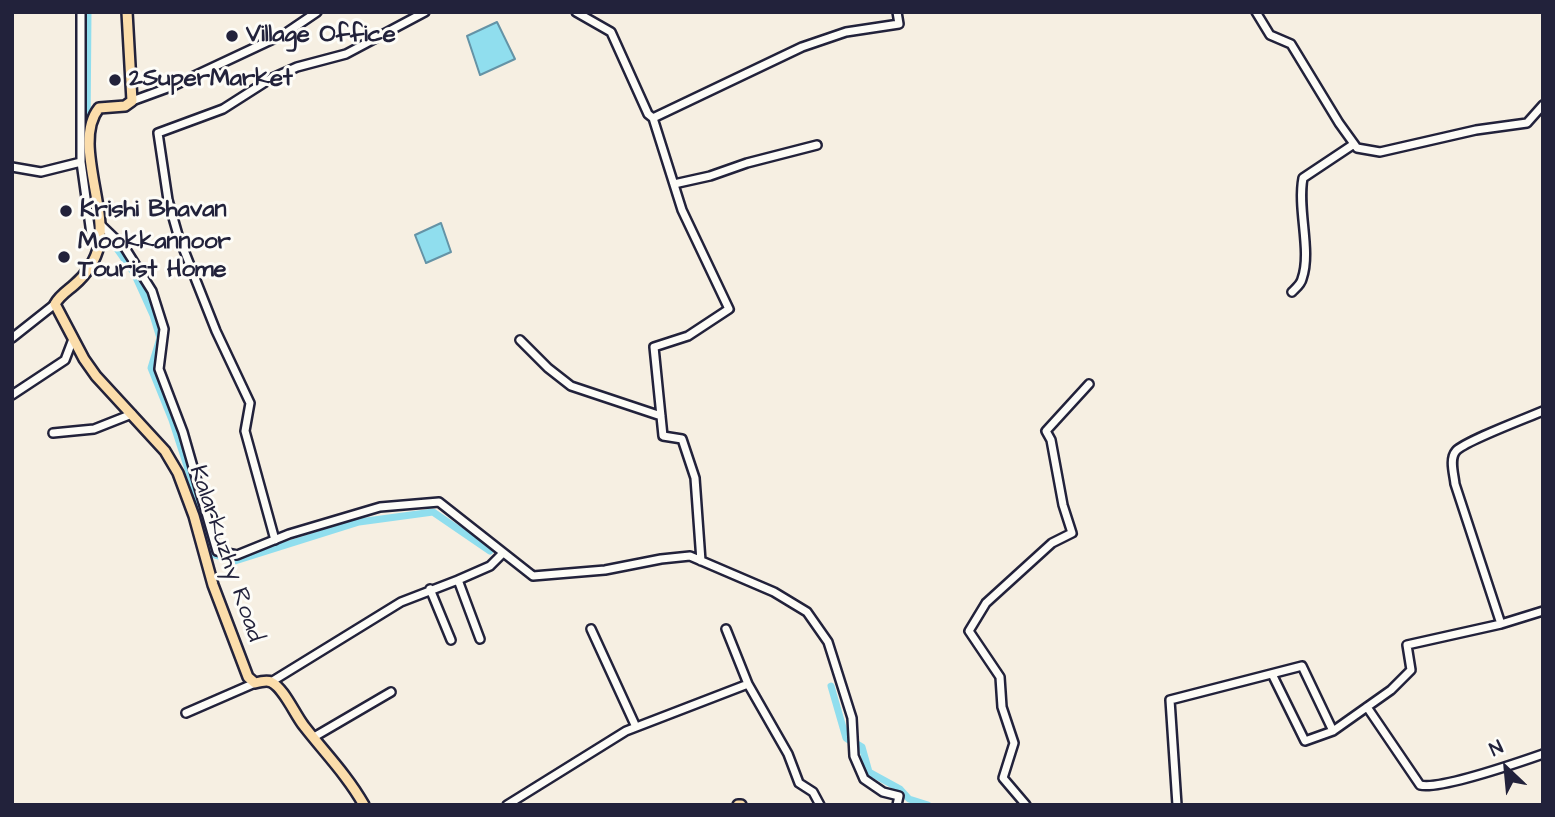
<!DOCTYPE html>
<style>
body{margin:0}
#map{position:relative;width:1555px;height:817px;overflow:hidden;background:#f6efe2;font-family:"Architects Daughter",sans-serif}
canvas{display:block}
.frame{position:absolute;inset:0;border:14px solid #22223b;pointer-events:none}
.north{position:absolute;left:1471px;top:733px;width:70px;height:70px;-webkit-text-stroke:5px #fdfcf7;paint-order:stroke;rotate:334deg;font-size:19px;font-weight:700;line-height:28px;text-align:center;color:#22223b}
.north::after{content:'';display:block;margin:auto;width:24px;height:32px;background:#22223b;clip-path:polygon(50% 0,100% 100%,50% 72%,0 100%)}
</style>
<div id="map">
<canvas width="1555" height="817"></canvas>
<div class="frame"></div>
<div class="north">N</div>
</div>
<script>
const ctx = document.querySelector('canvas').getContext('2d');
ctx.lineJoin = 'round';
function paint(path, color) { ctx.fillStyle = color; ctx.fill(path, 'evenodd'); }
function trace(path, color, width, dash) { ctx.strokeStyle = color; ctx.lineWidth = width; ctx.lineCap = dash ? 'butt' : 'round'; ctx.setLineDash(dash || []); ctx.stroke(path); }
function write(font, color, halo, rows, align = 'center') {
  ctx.font = font + ' "Architects Daughter",sans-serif'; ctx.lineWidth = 6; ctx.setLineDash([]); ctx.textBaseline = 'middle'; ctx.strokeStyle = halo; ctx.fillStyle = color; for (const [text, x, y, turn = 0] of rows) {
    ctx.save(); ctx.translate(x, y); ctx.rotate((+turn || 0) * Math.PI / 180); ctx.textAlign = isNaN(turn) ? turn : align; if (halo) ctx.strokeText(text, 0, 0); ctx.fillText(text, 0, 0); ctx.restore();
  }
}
const water = new Path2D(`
 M497,22L515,59L480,75L467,36Z
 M441,223L451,252L426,263L415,235Z`);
paint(water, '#90deee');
trace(water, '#6493a6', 2);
trace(new Path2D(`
 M87,131L88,12
 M86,156L94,230L100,234
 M100,235L115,246L134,273L153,315L160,338L151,368L172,420L196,494L211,554L235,561L359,522L433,512L490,551
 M831,686L846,738L849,740
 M857,744L862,747L869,772L900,789L909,799L928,805`), '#90deee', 7);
const minor = new Path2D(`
 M81,12V162L91,234L99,245
 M576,12L611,32L648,114L653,118L802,47L846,32L899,24L897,12
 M1256,12L1270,35L1291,44L1339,123L1357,148L1380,152L1476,130L1527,123L1543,105
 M132,101L173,86L286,33L317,12
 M653,118L682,210L729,309L688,336L654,347L663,436L682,439L695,478L701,561
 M12,167L41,172L81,162
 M674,184L710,176L747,163L817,145
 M100,224L125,248L152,291L164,329L159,369L183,432L217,551L237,555L289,534L380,507L439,502L533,576L605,570L661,559L690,556L774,592L807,612L828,642L852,718L854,756L864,779L883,792L899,796L897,805
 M1292,292C1296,288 1301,284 1302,279C1312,251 1297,210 1303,178L1354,144
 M12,338L55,304
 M520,340L548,368L571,386L661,416
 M12,395L65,360L73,339
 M53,433L94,429L132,414
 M275,540L245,431L250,403L216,331L178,235L168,200L158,133L223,109L270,79L297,67L346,54L425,12
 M430,589L451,640
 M1501,624L1455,484C1454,474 1449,459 1456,451C1465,441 1527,418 1543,411
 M591,629L636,727
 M726,629L748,684L788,754L799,783L813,792L820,805
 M480,639L458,580L490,566L503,553
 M1272,674L1305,741L1333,731
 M271,682L401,602L458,580
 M1367,707L1420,785C1440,790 1520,762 1543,754
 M186,713L255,683
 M314,737L391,692
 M507,805L626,731L748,684
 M1026,805L1003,778L1014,743L1002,707L1000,677L969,631L986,603L1052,543L1072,533L1063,505L1051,440L1046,431L1089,384
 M1177,805L1170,700L1302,666L1333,731L1391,690L1411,670L1407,645L1501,624L1543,611`);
const major = new Path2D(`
 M127,12L132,101L125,106L99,108C73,140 107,206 99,245C96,260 86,275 74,285C67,291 59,296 55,304L84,359L96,376L165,451L178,473L194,516L213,585L248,677L255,683C259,682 267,680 271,682C284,688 295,715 304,726C325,753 347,775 364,805
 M738,805H741`);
trace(minor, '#22223b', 12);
trace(major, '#22223b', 14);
trace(minor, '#fdfcf7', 7);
trace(major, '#fbddab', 9);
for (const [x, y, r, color] of [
 [232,36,7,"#22223b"],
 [115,80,7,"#22223b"],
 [66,211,7,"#22223b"],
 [64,257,7,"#22223b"]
]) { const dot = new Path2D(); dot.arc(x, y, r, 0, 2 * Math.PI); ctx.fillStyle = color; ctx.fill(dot); trace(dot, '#fdfcf7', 2.5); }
write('bold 24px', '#22223b', '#fdfcf7', [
 ["Village Office",246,36],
 ["2SuperMarket",129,80],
 ["Krishi Bhavan",80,211],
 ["Mookkannoor",78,243],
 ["Tourist Home",78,271]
], 'left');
write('24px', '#22223b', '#fdfcf7', [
 ["Kalarkuzhy Road",225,554,71]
]);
</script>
